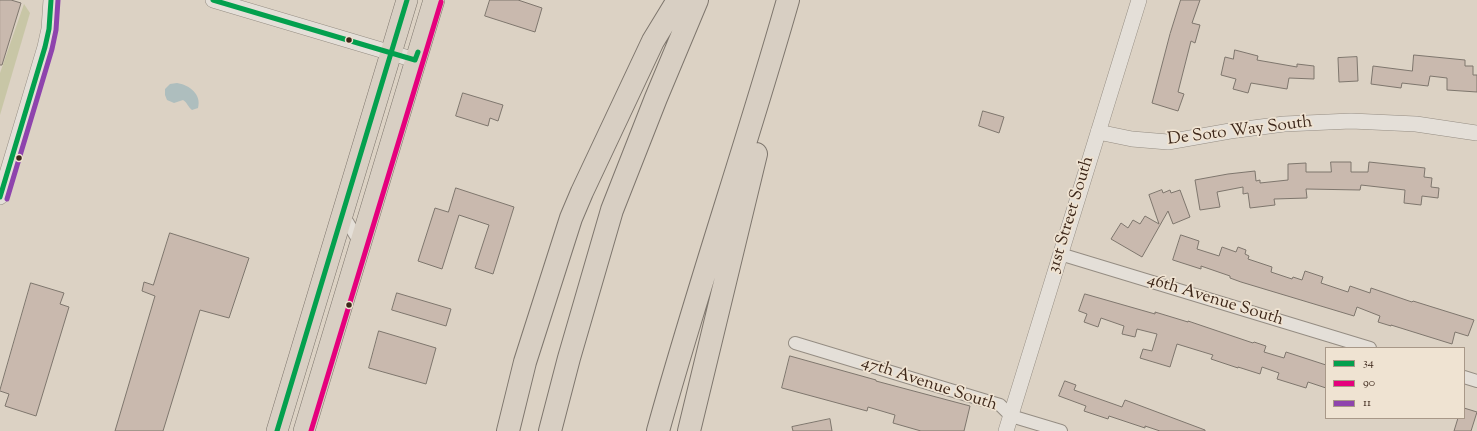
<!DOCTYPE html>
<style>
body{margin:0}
#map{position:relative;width:1477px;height:431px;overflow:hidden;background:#dcd2c4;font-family:"Sorts Mill Goudy",serif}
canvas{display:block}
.legend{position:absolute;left:1325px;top:347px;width:140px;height:72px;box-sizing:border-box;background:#efe3d2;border:1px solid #a89888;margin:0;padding:5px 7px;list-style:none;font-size:12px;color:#3d271a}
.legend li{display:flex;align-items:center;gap:8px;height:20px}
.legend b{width:20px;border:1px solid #a89888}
</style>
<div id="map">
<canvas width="1477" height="431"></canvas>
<ul class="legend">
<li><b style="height:5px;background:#03a04e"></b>34</li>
<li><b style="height:5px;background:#e5007d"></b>90</li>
<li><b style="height:5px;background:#8e44ad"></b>11</li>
</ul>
</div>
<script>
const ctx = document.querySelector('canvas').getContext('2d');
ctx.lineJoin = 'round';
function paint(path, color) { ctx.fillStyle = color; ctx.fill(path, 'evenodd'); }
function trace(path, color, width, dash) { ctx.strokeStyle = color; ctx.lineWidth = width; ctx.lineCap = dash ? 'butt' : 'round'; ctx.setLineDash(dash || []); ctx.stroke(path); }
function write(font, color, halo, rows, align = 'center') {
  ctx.font = font + ' "Sorts Mill Goudy",serif'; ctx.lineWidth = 3.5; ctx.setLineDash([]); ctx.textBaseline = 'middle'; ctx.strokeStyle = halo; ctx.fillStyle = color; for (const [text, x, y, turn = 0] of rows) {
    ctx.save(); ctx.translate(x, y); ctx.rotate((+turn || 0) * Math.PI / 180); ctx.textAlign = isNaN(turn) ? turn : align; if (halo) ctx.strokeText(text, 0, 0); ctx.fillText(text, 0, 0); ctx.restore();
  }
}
paint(new Path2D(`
 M24,4L30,13L0,115V73Z`), '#c8c6a6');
paint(new Path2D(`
 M177,83C189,85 202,94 198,108L192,110C188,107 187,102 183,100L174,103L167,100L165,95V89L170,84Z`), '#aebebe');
const building = new Path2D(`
 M0,0H11L21,3L2,65H0Z
 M490,0H518L542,8L535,32L485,16Z
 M1181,0H1200L1192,23L1200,25L1195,43L1191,41L1178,92L1184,94L1178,111L1152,103L1170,34Z
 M1235,50L1258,56L1257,60L1297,67V64L1314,66V79L1289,78L1287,89L1251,83L1248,93L1233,89L1236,79L1221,75L1225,57L1233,59Z
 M1414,55L1465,60V66H1473V75H1477V92L1447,90V78L1430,76L1428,86L1402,83L1401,88L1371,84L1373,66L1412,71Z
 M1357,57L1358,81L1339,82L1338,58Z
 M463,93L503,105L498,121L490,118L488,126L456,116Z
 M983,111L1004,117L999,133L979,126Z
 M1331,162H1351V172H1368L1369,162L1425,168L1424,177L1432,178L1431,187L1439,188L1438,198L1422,196L1421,205L1404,203L1405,190L1361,185L1360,190L1306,189L1307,198L1274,199L1275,205L1250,208L1248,193L1243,194V187L1217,192L1220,207L1200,210L1195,180L1228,174L1255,171L1256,181L1260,180V183L1288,180V164L1306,163V172H1331Z
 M456,188L514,207L493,274L475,268L489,225L459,215L442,269L418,261L435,208L448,212Z
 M1162,190L1163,193L1170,190L1171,193L1180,190L1190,217L1173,224L1168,211L1142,257L1111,239L1121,223L1128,228L1133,220L1140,224L1145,216L1159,224L1149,195Z
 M170,233L249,258L229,318L200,310L163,431H115L155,296L142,291L144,282L153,285Z
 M1181,235L1199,241L1197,249L1219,256L1222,247L1236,252L1238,247L1246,250L1245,254L1249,256L1248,259L1272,267L1271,272L1292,279L1293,277L1302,280L1305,271L1323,277L1321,283L1348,292L1350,286L1370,293L1371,288L1412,302L1413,301L1474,320L1468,336L1455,332L1452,344L1391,325V326L1378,322L1380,316L1357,307L1354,316L1241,282L1230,278V276L1201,266V269L1173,260Z
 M31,283L64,293L60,304L69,307L36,416L5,406L9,394L0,391Z
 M397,293L451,309L446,326L392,310Z
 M1085,294L1155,314V312L1188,322V321L1253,343L1254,342L1266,346L1264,352L1284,358L1286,352L1326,365V388L1308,382L1306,388L1277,379L1279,373L1262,367L1260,374L1238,367V368L1211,359L1213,355L1177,344L1170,367L1140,358L1143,349L1152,351L1157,334L1137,329L1135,337L1122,334L1124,326L1101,318L1098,327L1084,322L1087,314L1079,311Z
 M379,331L436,348L426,384L369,368Z
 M790,356L876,380V381L970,406L964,431H921L893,423L895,415L868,407L867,411L782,388Z
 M1065,381L1076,385L1074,390L1122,407L1125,400L1205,430V431H1160L1145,426V428L1109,416L1108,419L1084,411L1086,406L1059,396Z
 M1464,408L1477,412L1471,431H1454L1458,418H1464Z
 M830,419L832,431H793L792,427Z`);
paint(building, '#c9b9ae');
trace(building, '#7e766d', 1);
const minor = new Path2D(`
 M342,213L360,243
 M1060,254L1370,348
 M795,343L1000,405L1011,416L1061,431
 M1464,377L1477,381`);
const tertiary = new Path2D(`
 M213,0L415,60
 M1098,132L1132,139L1168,142L1230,131L1284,124L1351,121L1416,124L1477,133
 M0,197L45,47L49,29L51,0
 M1006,431L1139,0`);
const trunk = new Path2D(`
 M277,431L407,0
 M304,431L434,0`);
const motorway = new Path2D(`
 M508,431L525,362L571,218L582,192L653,41L678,0
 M550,431L569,358L612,210L656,98L697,0
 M658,431C698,286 747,144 788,0
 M689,431L756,154`);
trace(minor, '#958d83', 14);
trace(tertiary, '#958d83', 16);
trace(trunk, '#7e766d', 22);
trace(motorway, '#7e766d', 24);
trace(minor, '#e4dfd8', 12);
trace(tertiary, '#e4dfd8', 15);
trace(trunk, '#d8cfc3', 21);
trace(motorway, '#d8cfc3', 22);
trace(new Path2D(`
 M213,0L415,60L418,52
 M0,197L45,47L49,29L51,0
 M277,431L407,0`), '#03a04e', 5);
trace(new Path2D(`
 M311,431L441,2`), '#e5007d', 5);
trace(new Path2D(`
 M7,199L52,49L56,30L58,0`), '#8e44ad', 5);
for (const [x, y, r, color] of [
 [349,40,3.5,"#3d271a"],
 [19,158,3.5,"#3d271a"],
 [349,305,3.5,"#3d271a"]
]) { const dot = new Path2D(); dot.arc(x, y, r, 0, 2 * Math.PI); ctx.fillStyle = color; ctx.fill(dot); trace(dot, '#efe3d2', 1.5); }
write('17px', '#3d271a', '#efe3d2', [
 ["De Soto Way South",1240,132,-7],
 ["31st Street South",1072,215,-73],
 ["46th Avenue South",1215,301,17],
 ["47th Avenue South",929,385,18]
]);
</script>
